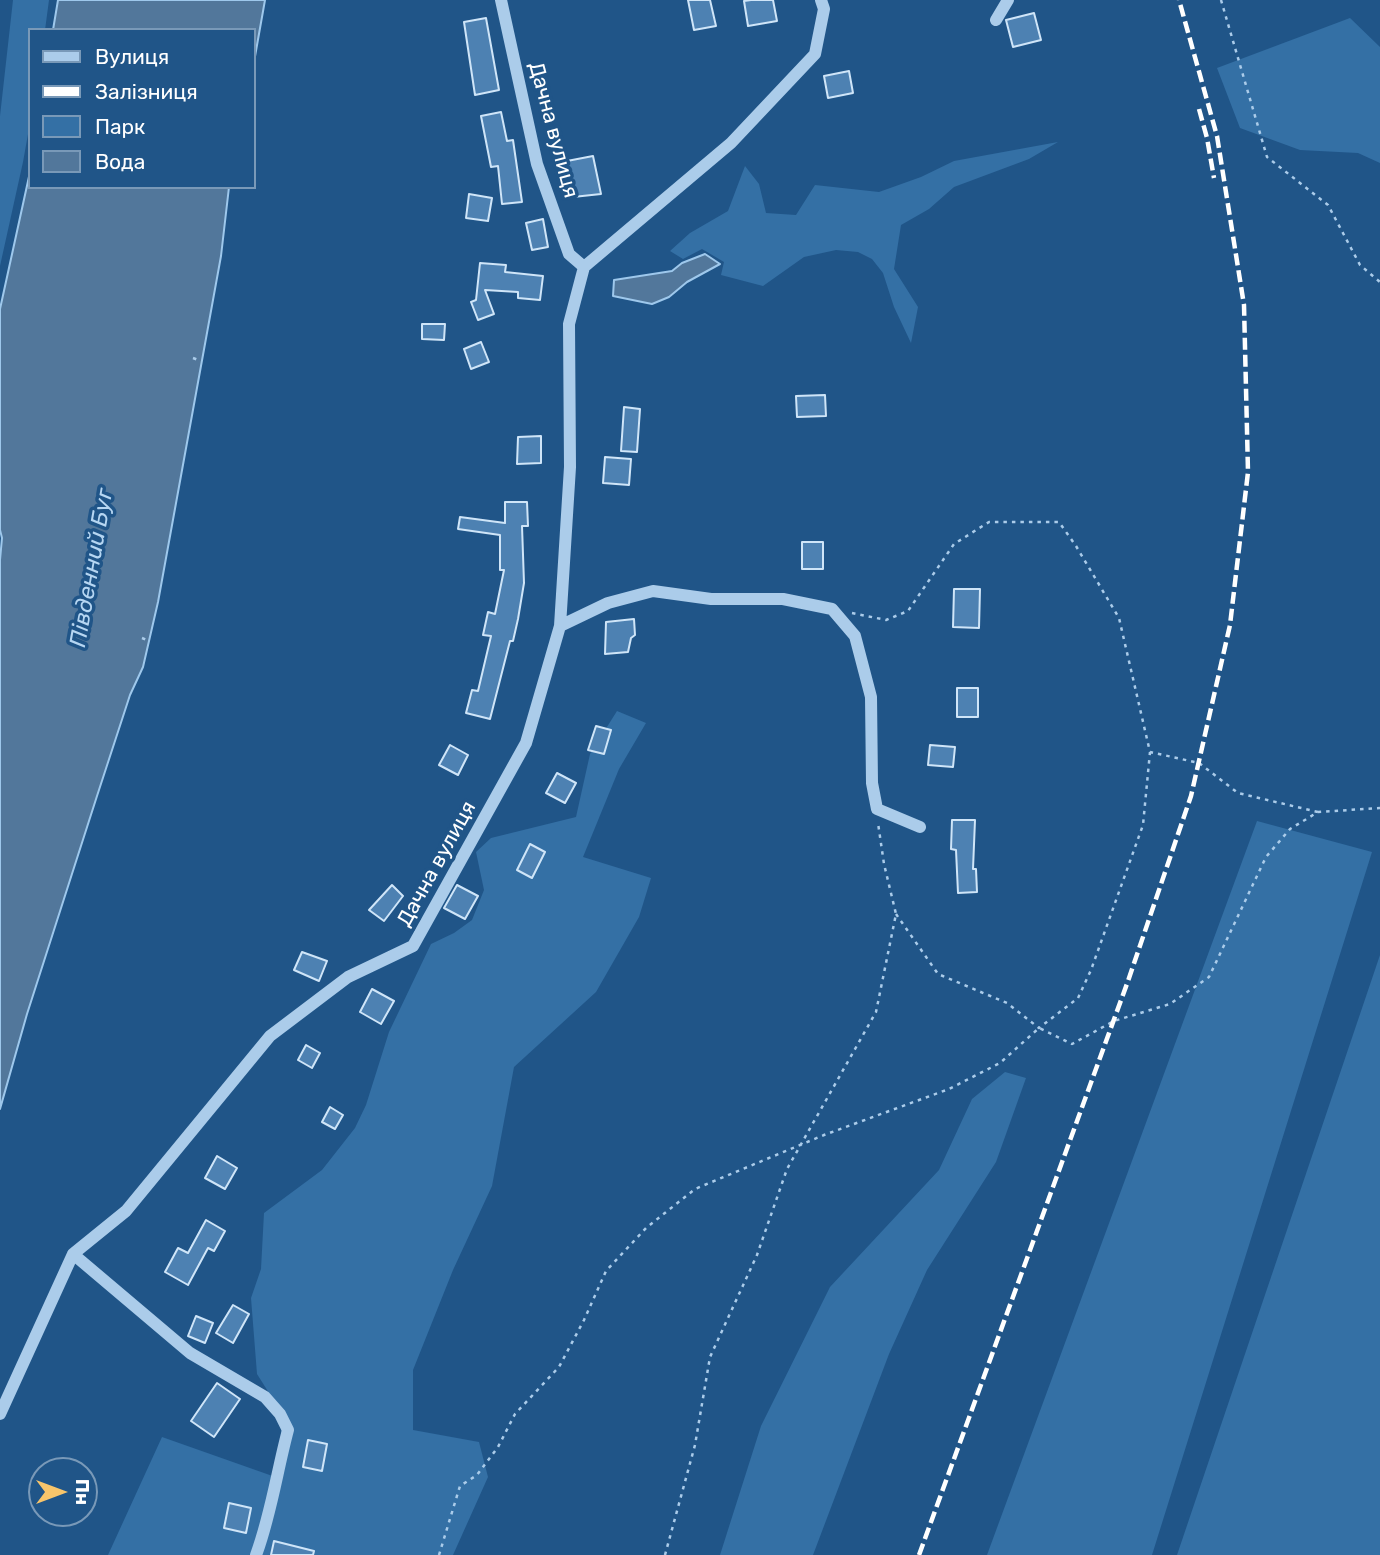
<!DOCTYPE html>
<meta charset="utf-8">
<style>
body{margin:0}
#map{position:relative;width:1380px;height:1555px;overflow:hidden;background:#205588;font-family:Rubik,sans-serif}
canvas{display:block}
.legend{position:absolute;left:28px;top:28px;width:228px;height:161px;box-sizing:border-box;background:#205588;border:2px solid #7999b8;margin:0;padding:9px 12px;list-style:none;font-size:21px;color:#fff}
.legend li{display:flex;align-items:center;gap:14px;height:35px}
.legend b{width:35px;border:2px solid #7999b8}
.north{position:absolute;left:28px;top:1457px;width:70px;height:70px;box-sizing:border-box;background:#205588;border:2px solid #7999b8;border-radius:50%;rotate:90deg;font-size:19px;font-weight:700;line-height:28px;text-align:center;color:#fff}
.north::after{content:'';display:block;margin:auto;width:24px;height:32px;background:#f8c56b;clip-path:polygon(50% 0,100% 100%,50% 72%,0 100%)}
</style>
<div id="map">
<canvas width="1380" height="1555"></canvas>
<ul class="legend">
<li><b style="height:9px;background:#abccea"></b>Вулиця</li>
<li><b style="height:9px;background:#fff"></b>Залізниця</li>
<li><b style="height:19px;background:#3470a5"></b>Парк</li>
<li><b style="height:19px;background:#52779b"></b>Вода</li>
</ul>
<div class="north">Пн</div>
</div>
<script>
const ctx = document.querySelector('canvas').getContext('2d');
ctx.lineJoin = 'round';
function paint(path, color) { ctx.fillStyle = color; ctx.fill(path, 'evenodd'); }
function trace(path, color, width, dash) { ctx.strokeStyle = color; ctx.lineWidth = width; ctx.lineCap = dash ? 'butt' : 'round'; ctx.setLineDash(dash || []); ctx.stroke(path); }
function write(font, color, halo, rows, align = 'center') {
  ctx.font = font + ' Rubik,sans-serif'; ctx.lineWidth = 7; ctx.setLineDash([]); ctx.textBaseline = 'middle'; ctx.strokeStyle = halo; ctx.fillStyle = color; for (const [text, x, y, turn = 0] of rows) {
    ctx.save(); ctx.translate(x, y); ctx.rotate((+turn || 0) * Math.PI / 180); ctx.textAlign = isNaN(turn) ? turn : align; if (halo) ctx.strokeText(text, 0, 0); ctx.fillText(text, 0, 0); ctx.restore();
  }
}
paint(new Path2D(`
 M13,0H49L45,30H30V123L23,162L0,266V116Z
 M1350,18L1380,47V163L1358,153L1300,150L1240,128L1217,68Z
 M1058,142L1029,159L954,187L929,209L901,225L894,269L918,307L911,343L894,307L883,273L872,259L858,252L836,250L804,257L763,286L721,275L724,262L702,249L683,259L670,251L690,233L728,211L745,166L759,184L766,213L796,215L815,185L879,192L921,177L954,161Z
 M617,711L646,723L619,769L583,857L651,878L639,917L596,992L514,1067L492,1186L453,1270L413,1370V1430L479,1442L488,1477L453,1555H108L162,1437L281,1479V1412L257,1374L251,1298L261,1269L264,1213L322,1170L355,1128L366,1105L389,1032L431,944L454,933L472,920L484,890L476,852L491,838L576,817L590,754Z
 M1257,821L1372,852L1152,1555H987Z
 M1380,955V1555H1177Z
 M1005,1072L1026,1078L996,1162L927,1270L889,1354L813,1555H720L761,1426L830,1287L939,1170L972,1099Z`), '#3470a5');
const water = new Path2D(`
 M58,0H265L254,62V30H53Z
 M30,172V187H229L221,256L158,602L143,667L130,695L97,796L27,1014L0,1109V560L2,538L0,530V309Z
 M705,254L720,264L687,282L669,297L652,304L613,296L614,280L672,271L682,263Z`);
paint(water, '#52779b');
trace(water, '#9ec8ec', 2);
const building = new Path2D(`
 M688,0H710L716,26L694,30Z
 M751,0H773L777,21L748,26L744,1Z
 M1034,13L1041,40L1013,47L1006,20Z
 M486,18L499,90L475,95L464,22Z
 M849,71L853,93L828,98L824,76Z
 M501,112L507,141L513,140L522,202L502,204L498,166L491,167L481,116Z
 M593,156L601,194L573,197L567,161Z
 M469,194L492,198L488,221L466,218Z
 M543,219L548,247L532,250L526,223Z
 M480,263L506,265L505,272L543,276L540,300L518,298V292L485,290L494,314L478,320L471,302L476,300Z
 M422,324H445L444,340L422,339Z
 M481,342L489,362L471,369L464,349Z
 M825,395L826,416L797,417L796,396Z
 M624,407L640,409L637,452L621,451Z
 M541,436V463L517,464L518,437Z
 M605,457L631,459L629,485L603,483Z
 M505,502H527L528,526H522L524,583L518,619L513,641H510L490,719L466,713L472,690L478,691L491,636L483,635L488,612L495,614L504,570H500V535L458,529L460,517L505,523Z
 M802,542H823V569H802Z
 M954,589H980L979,628L953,627Z
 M634,619L635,635L631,638L628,652L605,654L606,622Z
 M957,688H978V717H957Z
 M596,726L611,730L604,754L588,750Z
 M450,745L468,755L458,775L439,765Z
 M930,745L955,747L953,767L928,765Z
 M557,773L576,783L565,803L546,793Z
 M952,820H975L973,869H976L977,892L958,893L956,850L951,849Z
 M530,844L545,852L532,878L517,870Z
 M392,885L403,896L384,921L369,910Z
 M457,885L478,896L465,919L444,908Z
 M302,952L327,961L319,981L294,970Z
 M372,989L394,1001L381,1024L360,1012Z
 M306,1045L320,1053L312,1068L298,1060Z
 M330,1107L343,1115L335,1129L322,1122Z
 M217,1156L237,1168L225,1189L205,1178Z
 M206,1220L225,1231L214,1251L208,1248L188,1285L165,1272L178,1248L188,1253Z
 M233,1305L249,1314L233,1343L216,1333Z
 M196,1316L213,1323L205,1343L188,1336Z
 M217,1383L240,1399L214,1437L191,1421Z
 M308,1440L327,1444L322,1471L303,1467Z
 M229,1503L251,1508L246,1533L224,1528Z
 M274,1541L314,1551L313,1555H271Z`);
paint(building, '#4d81b2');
trace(building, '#cfe5f8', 2);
trace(new Path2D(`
 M1221,0L1267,157L1328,205L1360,265L1380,282
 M193,358L201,361
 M852,613L886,620L908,611L954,544L989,522H1059L1076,546L1119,618L1150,752L1199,763L1238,793L1318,812
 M142,638L149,641
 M896,914L938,974L1007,1003L1039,1028L1078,998L1091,970L1143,825L1150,752
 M439,1555L460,1486L477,1475L498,1447L515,1414L559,1367L584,1320L606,1271L646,1228L695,1189L824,1135L949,1089L1000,1063L1039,1028L1072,1044L1114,1021L1170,1004L1209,977L1266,857L1290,829L1318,812L1380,808
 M665,1555L695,1445L710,1357L757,1255L787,1169L876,1012L896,914L884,864L878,823`), '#abccea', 2.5, [3.5, 5]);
trace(new Path2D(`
 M501,0L537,164L569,254L584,267
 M996,20L1008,0
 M584,267L731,143L815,54L824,9L821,0
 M560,626L608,603L653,591L711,599H783L832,609L855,636L871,697L872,783L877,809L920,827
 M73,1254L190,1353L265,1397L280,1414L288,1430C277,1471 271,1515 256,1555
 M0,1414L73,1254L126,1211L270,1036L348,977L413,946L526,743L560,626L570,467L569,324L584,267`), '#abccea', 12);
trace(new Path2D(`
 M1199,109L1207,138L1214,178
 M919,1555L1128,981L1191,796L1230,625L1248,472L1244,305L1217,136L1179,0`), '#fff', 4.5, [12, 5]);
write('21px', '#fff', '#205588', [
 ["Дачна вулиця",553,130,75],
 ["Дачна вулиця",437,864,-61]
]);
write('italic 23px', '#b6d6f2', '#205588', [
 ["Південний Буг",92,568,-80]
]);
</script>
